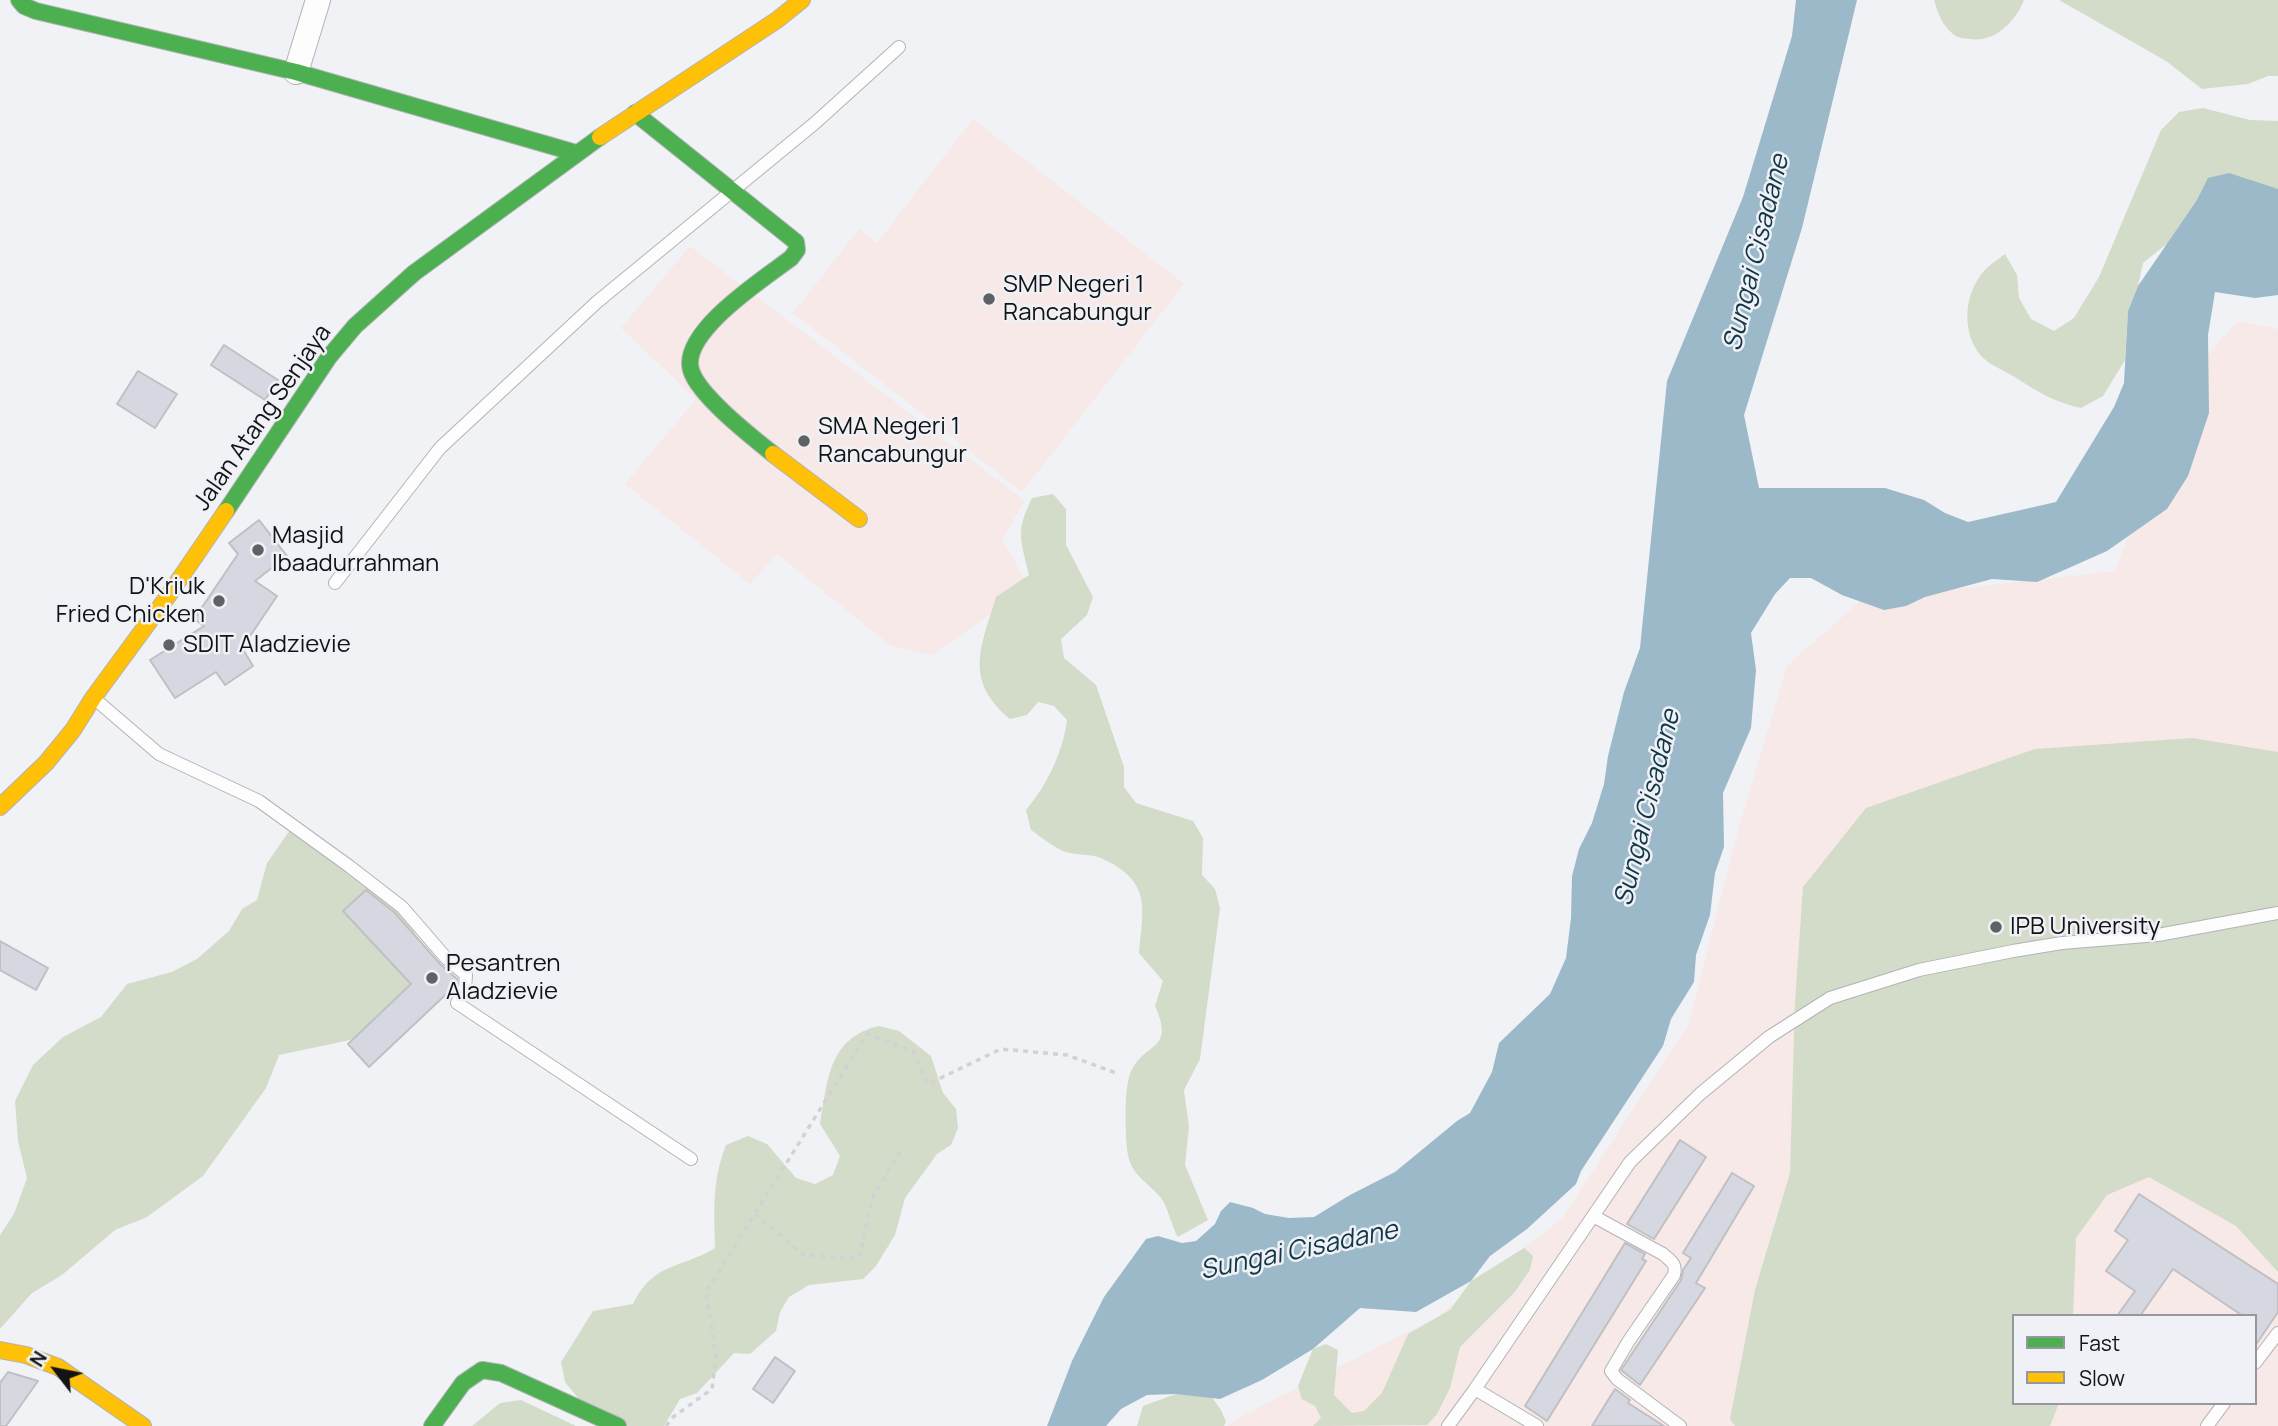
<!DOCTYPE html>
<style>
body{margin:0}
#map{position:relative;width:2278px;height:1426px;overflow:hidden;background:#f1f2f6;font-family:Manrope,sans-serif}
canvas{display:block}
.legend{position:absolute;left:2012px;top:1314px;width:245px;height:91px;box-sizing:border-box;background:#f0f1f7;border:2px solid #97989d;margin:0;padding:9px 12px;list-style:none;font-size:21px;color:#121315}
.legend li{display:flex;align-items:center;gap:14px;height:35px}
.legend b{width:35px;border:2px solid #97989d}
.north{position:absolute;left:21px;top:1335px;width:70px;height:70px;-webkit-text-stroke:5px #f0f1f7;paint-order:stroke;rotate:302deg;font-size:19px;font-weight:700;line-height:28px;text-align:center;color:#121315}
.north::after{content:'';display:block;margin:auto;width:24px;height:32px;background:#121315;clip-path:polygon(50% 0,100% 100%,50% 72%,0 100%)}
</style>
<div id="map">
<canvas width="2278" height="1426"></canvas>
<ul class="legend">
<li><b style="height:9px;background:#4caf50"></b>Fast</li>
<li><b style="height:9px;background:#ffc107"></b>Slow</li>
</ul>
<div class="north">N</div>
</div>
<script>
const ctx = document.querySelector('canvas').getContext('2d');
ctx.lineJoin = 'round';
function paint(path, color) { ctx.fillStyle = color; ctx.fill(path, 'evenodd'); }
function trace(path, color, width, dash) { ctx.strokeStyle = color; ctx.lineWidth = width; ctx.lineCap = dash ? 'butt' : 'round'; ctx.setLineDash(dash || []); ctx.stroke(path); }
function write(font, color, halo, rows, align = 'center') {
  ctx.font = font + ' Manrope,sans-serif'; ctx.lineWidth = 5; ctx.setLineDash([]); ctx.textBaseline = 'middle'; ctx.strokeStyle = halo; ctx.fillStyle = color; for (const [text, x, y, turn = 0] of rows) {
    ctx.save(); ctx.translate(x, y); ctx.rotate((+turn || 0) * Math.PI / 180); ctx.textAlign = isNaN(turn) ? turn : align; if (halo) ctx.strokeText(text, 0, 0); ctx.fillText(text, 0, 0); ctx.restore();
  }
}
paint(new Path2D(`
 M973,119L1184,284L1022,492L793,313L859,229L877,243Z
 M690,246L1025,501L1002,539L1029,587L932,655L891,646L777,554L750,584L625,484L696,399L621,328Z
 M2238,321L2278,329V1426H1227L1246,1414L1437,1317L1562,1218L1688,1026L1739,827L1787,666L1862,599L2115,571L2189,375ZM2014,1316H2255V1403H2014Z`), '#f6e9e7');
paint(new Path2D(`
 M1934,0H2024C2015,22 1995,43 1969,39C1963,38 1957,38 1953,34C1942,25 1938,13 1934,0Z
 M2059,0H2278V76H2268L2248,84L2202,89L2166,61Z
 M2203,108L2250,120L2278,121V201L2164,246L2143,263L2138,286L2128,311L2125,360L2103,396L2081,408C2057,403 2039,393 2018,379C2007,372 1990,365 1981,356C1960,331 1964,289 1988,267C1993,262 2000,258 2005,254L2017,275L2019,298L2031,319L2054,331L2074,318L2099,277L2161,130L2179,112Z
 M1053,494L1066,509V545L1093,597L1087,615L1061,639L1064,658L1096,685L1124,767V787L1136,803L1193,821L1203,838L1202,875L1215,889L1220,908L1200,1059L1184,1090L1189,1127L1185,1165L1208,1220L1178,1237C1172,1227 1167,1205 1161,1198C1149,1183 1132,1176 1128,1155C1125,1138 1124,1090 1130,1074C1143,1041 1176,1053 1155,1006L1163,981L1139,953C1144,906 1151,881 1101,858C1089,853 1075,856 1063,851C1052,846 1041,837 1031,830L1026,810C1047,785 1063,752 1067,720L1054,706L1038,702L1027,715L1010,719C963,680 981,647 996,597L1029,575C1021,540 1015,532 1032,498Z
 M2192,738L2278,752V1272L2236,1226L2149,1177L2107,1195L2076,1238L2073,1316H2014V1403H2059L2050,1426H1735L1730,1419L1755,1290L1790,1173L1795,1002L1803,887L1866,808L2035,749Z
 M290,830L328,844L393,892L414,926L417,962L413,998L384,1022L350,1040L279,1055L266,1088L203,1176L147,1217L115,1230L62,1275L32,1293L0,1329V1235L14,1214L27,1178L18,1141L15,1101L33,1065L63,1037L101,1017L127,984L172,972L197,959L229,931L242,909L257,900L267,863Z
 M879,1026L899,1031L931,1056L943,1093L956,1109L958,1128L951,1145L937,1154L905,1198L895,1235L876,1266L863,1279L809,1285L789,1297L780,1312L776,1331L750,1354L734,1353L697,1393L680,1399L664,1426H601L565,1382L561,1362L593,1311L633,1304C653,1262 681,1269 715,1248C714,1210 712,1181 726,1145L748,1136L767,1144L796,1178L815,1184L833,1175L840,1156L820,1124C828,1080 828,1038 879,1026Z
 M1524,1248L1533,1256L1530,1270L1514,1293L1460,1347L1450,1388L1437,1414L1427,1425L1313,1426L1321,1418L1315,1406L1302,1399L1298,1386L1313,1349L1326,1344L1338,1350L1334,1395L1352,1413L1364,1411L1382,1393L1408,1334L1450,1310L1471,1281Z
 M1183,1383L1204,1386L1221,1410L1226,1422L1224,1426H1137L1143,1406L1176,1394Z
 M521,1400L576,1426H472L500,1403Z`), '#d3dbc9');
paint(new Path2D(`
 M1796,0H1857L1802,228L1744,415L1759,488H1885L1924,500L1945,513L1968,522L2056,502L2114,407L2124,383L2128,311L2138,286L2197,200L2208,178L2229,173L2278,189V295L2255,298L2215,292L2208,335L2209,413L2188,476L2167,509L2107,551L2037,582L1992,579L1925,597L1906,606L1884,610L1842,595L1811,578H1790L1775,594L1751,633L1756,670L1751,728L1723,793L1724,847L1715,873L1710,915L1696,955L1694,982L1671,1019L1663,1046L1581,1171L1576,1184L1527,1229L1490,1256L1471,1281L1416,1312L1360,1308L1313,1349L1262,1380L1220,1399L1176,1394L1147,1395L1121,1409L1106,1426H1047L1072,1361L1104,1297L1146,1239L1158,1236L1182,1243L1196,1241L1215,1224L1221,1211L1230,1202L1253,1208L1265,1214L1289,1218L1314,1217L1350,1195L1395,1172L1457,1121L1470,1113L1492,1072L1499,1043L1550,994L1566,958L1571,918L1572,876L1579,849L1592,823L1604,784L1608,756L1624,692L1640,648L1667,381L1743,197L1792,36Z`), '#9bb9c8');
const building = new Path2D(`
 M224,345L278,380L265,400L211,365Z
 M138,371L177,394L155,428L117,404Z
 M259,520L287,556L255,581L277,596L242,648L253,666L225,685L216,672L175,698L150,660L204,626L194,619L238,554L229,543Z
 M366,890L394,912L441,965L457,979V984L369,1067L348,1044L411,984L343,911Z
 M0,941L48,968L36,990L0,970Z
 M1680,1140L1706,1157L1654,1239L1627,1224Z
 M1732,1173L1754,1186L1696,1283L1705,1288L1640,1385L1621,1370L1681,1280L1683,1270L1691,1258L1683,1253Z
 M2139,1194L2278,1284V1312L2255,1346V1316H2243L2173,1269L2140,1316H2117L2135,1291L2106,1271L2128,1240L2115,1231Z
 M1625,1243L1645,1254L1642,1259L1646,1261L1547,1421L1525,1406Z
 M775,1357L795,1371L773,1403L753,1389Z
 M8,1372L38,1381L6,1426H0V1383Z
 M1615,1389L1630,1400L1628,1403L1664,1426H1592Z`);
paint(building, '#d6d8e1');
trace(building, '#c0c0c3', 2);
const lane = new Path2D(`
 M335,583L440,448L597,302L815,123L899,47
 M96,700L159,754L259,801L349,866L402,907L447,959L466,975L465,989L457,1003L691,1159
 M1593,1216L1663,1254C1671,1261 1677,1264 1674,1275L1628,1342L1611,1371L1617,1379L1680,1426
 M2255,1363L2278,1333
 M1448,1426L1475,1389
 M1537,1426L1475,1389L1630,1162L1700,1094L1769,1037L1830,998L1919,970L2013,951L2062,943L2158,935L2278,913
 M2207,1426L2224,1403`);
const street = new Path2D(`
 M296,72L318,0`);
const fast = new Path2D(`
 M19,0L24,6L36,11L296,72L576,153
 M635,113L796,242L797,250L791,258C765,278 680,332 691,370C698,395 752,437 773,454
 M226,511L329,357L355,326L414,273L600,137
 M432,1426L463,1383L482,1370L501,1373L618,1426`);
const slow = new Path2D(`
 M600,137L777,20L802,0
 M773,454L859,519
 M0,807L46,763L73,730L93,698L168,596L226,511
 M0,1350L26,1355L58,1367L143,1426`);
trace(lane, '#b2b3b6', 14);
trace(street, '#b2b3b6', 26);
trace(fast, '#b2b3b6', 18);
trace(slow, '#b2b3b6', 18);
trace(new Path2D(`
 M755,1214L804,1255L859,1258L873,1196L903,1147
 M666,1426L673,1417L712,1389L716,1357L706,1292L867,1034L913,1051L928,1084L1001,1049L1067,1055L1119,1074`), '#d2d2d2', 3.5, [5, 5]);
trace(lane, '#fdfdfe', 12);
trace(street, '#fdfdfe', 24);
trace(fast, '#4caf50', 16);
trace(slow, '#ffc107', 16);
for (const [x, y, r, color] of [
 [989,299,7,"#606164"],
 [804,441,7,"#606164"],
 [258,550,7,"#606164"],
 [219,601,7,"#606164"],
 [169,645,7,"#606164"],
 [1996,927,7,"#606164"],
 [432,978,7,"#606164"]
]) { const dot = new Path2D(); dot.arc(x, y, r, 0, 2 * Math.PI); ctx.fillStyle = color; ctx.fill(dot); trace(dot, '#f0f1f7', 2.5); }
write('24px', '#121315', '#f0f1f7', [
 ["SMP Negeri 1",1003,285],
 ["Rancabungur",1003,313],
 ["SMA Negeri 1",818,427],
 ["Rancabungur",818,455],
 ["Masjid",272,536],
 ["Ibaadurrahman",272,564],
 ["D'Kriuk",205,587,"right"],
 ["Fried Chicken",205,615,"right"],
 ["SDIT Aladzievie",183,645],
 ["IPB University",2010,927],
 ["Pesantren",446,964],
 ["Aladzievie",446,992]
], 'left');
write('24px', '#121315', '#f0f1f7', [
 ["Jalan Atang Senjaya",263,418,-55]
]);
write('italic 26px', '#113747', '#f0f1f7', [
 ["Sungai Cisadane",1757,253,-76],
 ["Sungai Cisadane",1648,808,-76],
 ["Sungai Cisadane",1299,1251,-12]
]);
</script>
